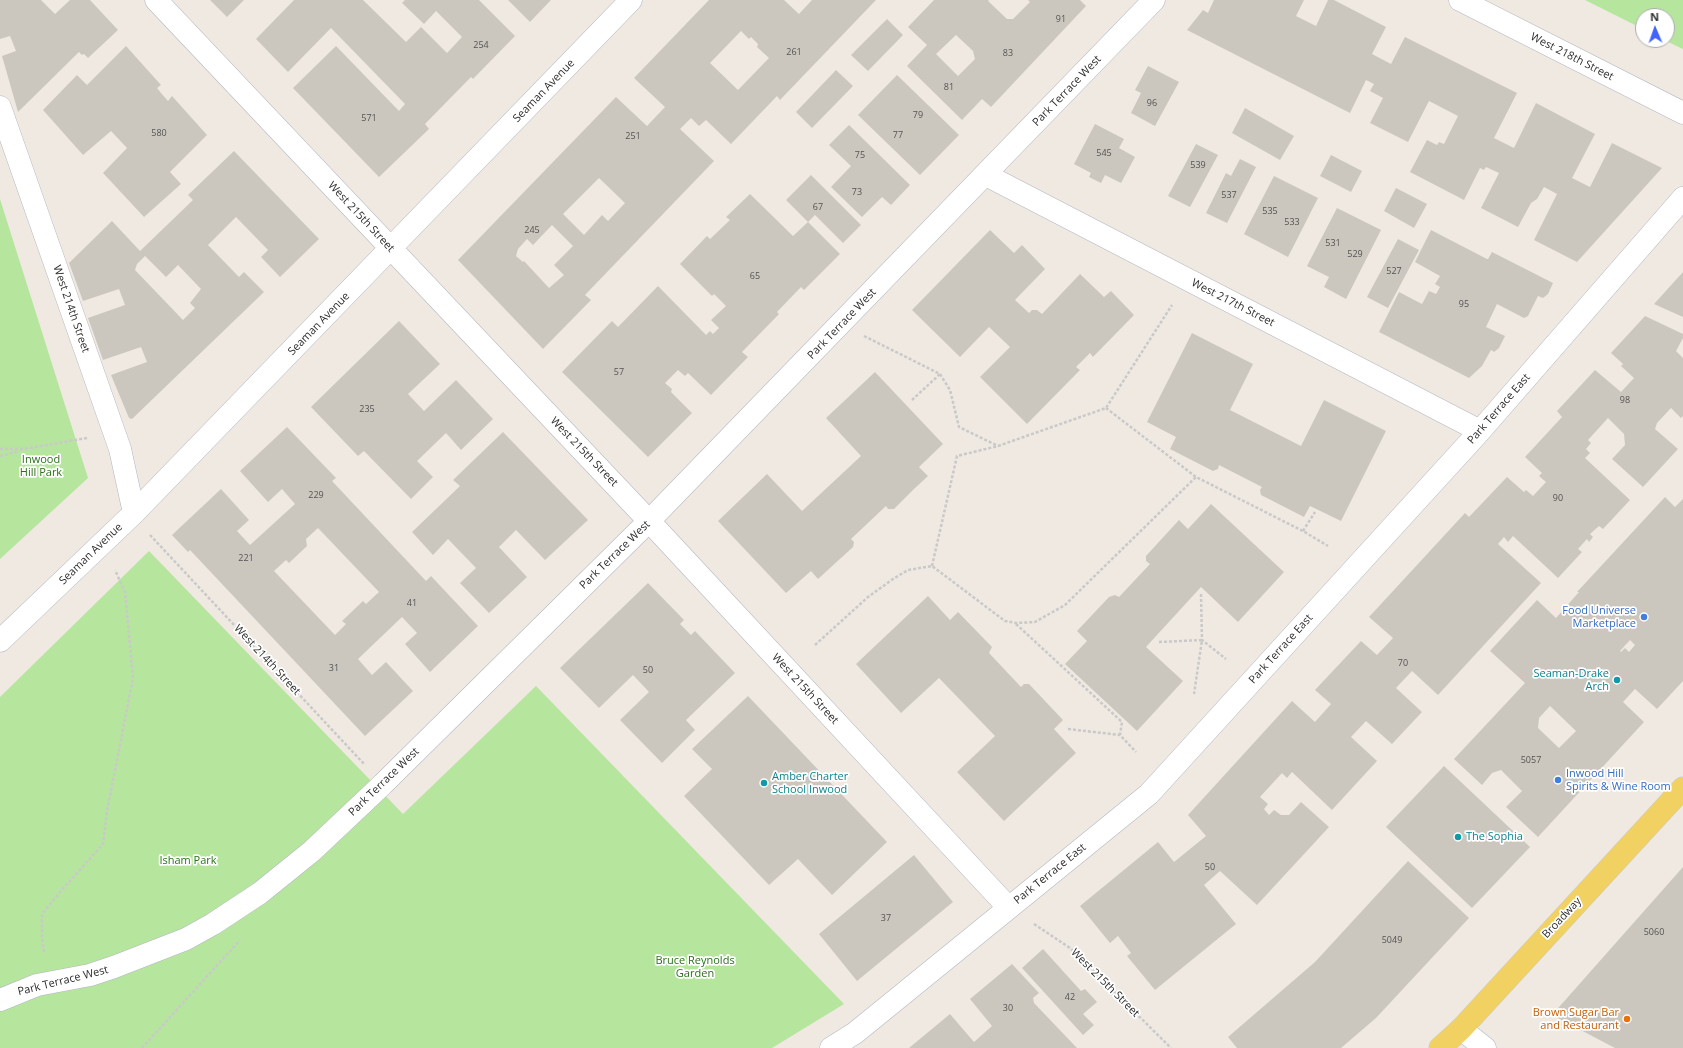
<!DOCTYPE html>
<style>
body{margin:0}
#map{position:relative;width:1683px;height:1048px;overflow:hidden;background:#efe9e1;font-family:"Open Sans",sans-serif}
canvas{display:block}
.north{position:absolute;left:1635px;top:8px;width:40px;height:40px;box-sizing:border-box;background:#fff;border:1px solid #ababab;border-radius:50%;rotate:358deg;font-size:11px;font-weight:700;line-height:16px;text-align:center;color:#2e2e2e}
.north::after{content:'';display:block;margin:auto;width:14px;height:18px;background:#4264fb;clip-path:polygon(50% 0,100% 100%,50% 72%,0 100%)}
</style>
<div id="map">
<canvas width="1683" height="1048"></canvas>
<div class="north">N</div>
</div>
<script>
const ctx = document.querySelector('canvas').getContext('2d');
ctx.lineJoin = 'round';
function paint(path, color) { ctx.fillStyle = color; ctx.fill(path, 'evenodd'); }
function trace(path, color, width, dash) { ctx.strokeStyle = color; ctx.lineWidth = width; ctx.lineCap = dash ? 'butt' : 'round'; ctx.setLineDash(dash || []); ctx.stroke(path); }
function write(font, color, halo, rows, align = 'center') {
  ctx.font = font + ' "Open Sans",sans-serif'; ctx.lineWidth = 3.5; ctx.setLineDash([]); ctx.textBaseline = 'middle'; ctx.strokeStyle = halo; ctx.fillStyle = color; for (const [text, x, y, turn = 0] of rows) {
    ctx.save(); ctx.translate(x, y); ctx.rotate((+turn || 0) * Math.PI / 180); ctx.textAlign = isNaN(turn) ? turn : align; if (halo) ctx.strokeText(text, 0, 0); ctx.fillText(text, 0, 0); ctx.restore();
  }
}
paint(new Path2D(`
 M1585,0H1683V49L1664,40H1667V16H1643V29Z
 M0,199L88,478L0,559Z
 M149,551L403,814L536,686L844,1004L772,1048H0V697Z`), '#b6e59e');
paint(new Path2D(`
 M0,0H41L55,14L70,0H90L118,30L88,58L84,54L82,55L79,52L18,112L2,56L16,51L10,36L0,39Z
 M210,0H244L227,17Z
 M294,0H363L406,42L421,27L447,53L462,37L436,11L424,24L402,3L405,0H479L515,36L473,79L471,77L425,124L429,129L379,177L293,88L336,46L399,111L405,104L331,28L288,72L256,39Z
 M508,0H551L530,22Z
 M709,0H784L799,14L812,0H876L780,100L777,96L731,144L706,120L699,126L691,118L680,129L714,161L585,295L591,300L543,349L458,260L616,97L647,126L665,107L634,78ZM741,31L749,39L751,37L758,44L757,47L769,58L738,90L710,63ZM599,178L625,203L608,221L602,215L584,235L563,214ZM552,225L573,246L554,265L564,275L549,288L524,261L523,262L516,256L518,249L527,239L533,245Z
 M934,0H989L988,1L1007,19H1013L1030,2L1028,0H1080L1086,6L991,107L982,99L962,120L907,66L927,45L908,27ZM956,35L973,51L975,59L958,76L936,54Z
 M1214,0H1304L1296,16L1316,26L1328,0H1334L1386,27L1372,54L1391,64L1405,37L1517,93L1494,138L1514,148L1536,103L1595,134L1572,178L1590,187L1612,143L1662,168L1577,262L1534,240L1557,194L1544,187L1537,199L1531,203L1518,227L1481,208L1499,173L1486,167L1484,170L1480,168L1464,200L1410,172L1427,140L1437,145L1439,142L1444,144L1458,116L1429,101L1408,142L1370,123L1383,98L1370,91L1374,84L1366,80L1350,113L1187,30L1203,10L1208,13Z
 M887,19L903,35L868,71L851,55Z
 M126,46L161,85L157,88L161,93L168,101L172,96L207,135L170,172L181,184L144,217L103,173L127,148L111,131L83,155L43,110L77,75L87,85Z
 M1148,66L1179,82L1155,126L1131,113L1141,93L1135,90Z
 M836,70L853,86L812,128L796,112Z
 M897,75L959,135L920,175L858,115Z
 M1245,108L1294,136L1280,160L1232,133Z
 M1095,124L1124,139L1119,148L1135,157L1121,183L1105,175L1101,183L1089,177L1091,173L1074,164Z
 M849,125L910,185L891,205L882,197L862,217L831,187L851,166L829,145Z
 M1196,144L1218,155L1190,207L1168,196Z
 M234,151L319,239L280,277L261,257L268,250L236,217L208,245L239,277L244,272L264,292L132,419L129,418L111,375L147,362L141,347L103,360L88,318L125,305L119,289L83,301L69,263L112,221L140,251L193,200L188,195ZM145,256L166,277L178,265L201,289L190,303L195,308L183,320L135,270L137,264Z
 M1331,155L1362,171L1351,192L1320,176Z
 M1240,159L1256,167L1227,223L1206,213L1226,173L1231,176Z
 M811,175L861,225L843,243L815,215L808,222L786,200Z
 M1274,176L1318,198L1288,257L1244,234Z
 M1396,188L1427,204L1414,228L1384,211Z
 M750,194L793,236L808,222L840,254L804,290L801,287L777,312L779,314L742,352L748,357L711,395L688,373L685,376L678,370L665,383L672,389L671,392L692,413L648,457L562,372L612,321L618,327L658,286L706,335L710,331L713,334L719,328L711,320L726,306L714,294L712,296L680,264L707,236L710,239L730,220L726,217Z
 M1337,208L1381,230L1346,299L1324,287L1329,277L1307,266Z
 M990,230L1014,253L1022,245L1045,269L1015,300L1029,313L1032,310H1037L1042,314L1080,274L1104,297L1111,291L1134,315L1093,357L1090,353L1076,367L1080,370L1027,424L980,377L1010,347L989,327L960,357L912,310Z
 M1431,230L1487,259H1488L1492,252L1553,283L1548,294L1543,298L1538,296L1528,316L1524,318L1497,304L1486,327L1505,336L1499,348L1494,352L1491,350L1482,366L1469,378L1379,332L1399,292L1422,304L1429,291L1436,294L1440,287L1435,284L1440,276L1415,262Z
 M1398,239L1419,250L1388,308L1367,297Z
 M1683,272V317L1654,304Z
 M1645,316L1683,334V338L1676,351L1683,358V416L1681,418L1671,408L1657,423L1655,429L1678,449L1643,487L1612,459L1625,445L1624,434L1608,418L1588,440L1591,443L1586,449L1590,453L1585,458L1630,500L1603,529L1599,526L1590,534L1593,537L1589,542L1587,539L1578,549L1582,552L1558,578L1513,536L1508,542L1504,537L1498,544L1541,583L1438,695L1412,671L1396,688L1422,712L1392,744L1366,721L1351,737L1377,761L1332,810L1292,772L1287,778L1282,773L1260,797L1268,804L1264,809L1269,815L1274,810L1281,815H1289L1301,802L1329,827L1257,905L1220,871L1204,885L1236,924L1155,990L1127,956L1131,953L1118,936L1110,943L1080,906L1158,842L1174,862L1206,836L1188,815L1292,701L1315,722L1331,704L1315,690L1361,641L1377,655L1393,638L1369,617L1465,513L1469,517L1507,477L1524,492L1526,490L1533,496L1546,482L1539,476L1542,473L1525,457L1562,417L1557,411L1595,370L1621,392L1634,378L1621,366L1623,364L1611,353Z
 M399,321L440,364L408,394L424,411L456,380L493,419L461,450L446,433L417,461L433,477L411,499L364,451L358,456L311,407Z
 M1192,333L1253,364L1230,410L1301,446L1324,400L1386,431L1341,521L1310,506L1304,517L1261,495L1260,490L1262,487L1219,465L1218,469L1213,471L1170,449L1176,437L1147,422Z
 M875,372L943,444L919,467L928,476L914,489L894,509H888L886,506L851,539L854,542L853,547L818,579L811,571L786,593L718,521L767,474L802,511L861,456L826,418Z
 M287,427L336,478L332,481L426,581L431,576L478,626L430,672L405,644L417,633L402,617L358,659L372,675L386,662L413,691L365,736L190,550L188,552L172,535L221,489L249,520L237,531L250,545L295,504L282,489L268,502L240,471ZM318,528L379,592L366,604L363,601L342,621L346,624L335,635L274,571L286,560L289,563L307,546L306,539Z
 M503,432L588,520L545,560L516,530L499,547L527,577L489,613L460,583L476,568L448,539L433,555L412,532L460,486L453,480Z
 M1665,497L1675,507L1683,499V681L1657,709L1635,689L1623,702L1644,722L1538,837L1506,807L1522,791L1501,770L1492,773L1482,785L1454,759L1525,683L1490,651L1537,600L1556,618L1579,592H1577ZM1630,640L1635,645L1629,652L1625,648L1621,652L1620,651ZM1550,706L1576,731L1559,748L1538,728L1539,718Z
 M1211,504L1284,572L1238,622L1201,587L1146,647L1183,681L1137,731L1065,664L1087,641L1077,631L1109,597L1115,595L1119,597L1150,564L1146,561V556L1179,520L1188,529Z
 M648,583L684,620L680,624L691,635L695,631L735,673L686,720L695,730L662,763L620,720L649,692L633,675L599,708L560,668Z
 M928,596L950,620L958,612L992,647L989,653L1021,687L1024,684H1029L1063,720L1054,729L1076,753L1004,821L957,772L995,736L939,678L901,713L856,664Z
 M748,696L887,842L832,895L798,859L769,885L684,796L712,769L692,749Z
 M1444,766L1530,847L1472,908L1386,827Z
 M914,855L953,902L857,981L819,934Z
 M1408,861L1469,918L1376,1018L1341,1048H1237L1228,1037L1315,962Z
 M1683,867V1048H1615L1552,1015Z
 M1043,949L1081,991L1085,989L1097,1002L1083,1014L1094,1025L1083,1035L1022,968Z
 M1012,964L1039,993L1033,998L1034,1003L1077,1048H909L950,1014L974,1042L992,1026L970,999Z`), '#cbc7bf');
const street = new Path2D(`
 M156,0L649,521L1008,907
 M0,107L120,449L134,513
 M986,175L1480,431
 M0,1000L37,985L90,975L114,967L186,939L213,924L260,893L312,851L383,784L649,521L1154,0
 M831,1048L855,1033L1149,794L1480,431L1683,198`);
const secondary = new Path2D(`
 M1460,0L1683,113
 M0,641L134,513L631,0
 M1461,1029L1485,1048`);
const primary = new Path2D(`
 M1440,1048L1461,1029L1683,788`);
trace(street, '#b4b7c1', 23);
trace(secondary, '#b4b7c1', 23);
trace(primary, '#c9c9c9', 23);
trace(new Path2D(`
 M864,336L940,374L950,390L959,427L998,446
 M912,400L940,374
 M1106,408L1196,477L1303,531L1328,546
 M0,449H24L87,438
 M0,456L20,451
 M1303,531L1315,512
 M150,535L365,765
 M932,566L957,456L998,446L1106,408L1172,305
 M1201,594L1202,640L1226,659
 M1016,624L1122,722L1120,735L1136,752
 M1159,642L1202,640L1194,694
 M815,645L868,597L893,579L908,570L932,566L1005,621L1016,623L1035,622L1065,605L1196,477
 M1068,729L1120,735
 M1034,924L1070,948L1171,1048
 M44,952L42,939V914L60,892L103,844L107,811L133,678L125,592L115,570
 M142,1048L240,940`), '#c9c9c9', 2.5, [3, 2]);
trace(street, '#fff', 22);
trace(secondary, '#fff', 22);
trace(primary, '#f2d163', 22);
for (const [x, y, r, color] of [
 [1644,617,4,"#3f7fe0"],
 [1617,680,4,"#0f9aa8"],
 [1558,780,4,"#3f7fe0"],
 [764,783,4,"#0f9aa8"],
 [1458,837,4,"#0f9aa8"],
 [1627,1019,4,"#e8710a"]
]) { const dot = new Path2D(); dot.arc(x, y, r, 0, 2 * Math.PI); ctx.fillStyle = color; ctx.fill(dot); trace(dot, '#fff', 1.5); }
write('9px', '#555452', null, [
 ["91",1061,19],
 ["254",481,45],
 ["261",794,52],
 ["83",1008,53],
 ["81",949,87],
 ["96",1152,103],
 ["79",918,115],
 ["571",369,118],
 ["580",159,133],
 ["77",898,135],
 ["251",633,136],
 ["545",1104,153],
 ["75",860,155],
 ["539",1198,165],
 ["73",857,192],
 ["537",1229,195],
 ["67",818,207],
 ["535",1270,211],
 ["533",1292,222],
 ["245",532,230],
 ["531",1333,243],
 ["529",1355,254],
 ["527",1394,271],
 ["65",755,276],
 ["95",1464,304],
 ["57",619,372],
 ["98",1625,400],
 ["235",367,409],
 ["229",316,495],
 ["90",1558,498],
 ["221",246,558],
 ["41",412,603],
 ["70",1403,663],
 ["31",334,668],
 ["50",648,670],
 ["5057",1531,760],
 ["50",1210,867],
 ["37",886,918],
 ["5060",1654,932],
 ["5049",1392,940],
 ["42",1070,997],
 ["30",1008,1008]
]);
write('11px', '#2e2e2e', '#fff', [
 ["West 218th Street",1572,57,27],
 ["Seaman Avenue",544,91,-46],
 ["Park Terrace West",1067,91,-46],
 ["West 215th Street",361,217,47],
 ["West 217th Street",1233,303,27],
 ["West 214th Street",71,309,71],
 ["Seaman Avenue",319,324,-46],
 ["Park Terrace West",842,324,-46],
 ["Park Terrace East",1499,409,-49],
 ["West 215th Street",584,452,46],
 ["Seaman Avenue",91,554,-44],
 ["Park Terrace West",615,555,-44],
 ["Park Terrace East",1281,649,-48],
 ["West 214th Street",267,660,47],
 ["West 215th Street",805,689,47],
 ["Park Terrace West",384,782,-44],
 ["Park Terrace East",1050,874,-39],
 ["Broadway",1562,918,-47],
 ["Park Terrace West",63,981,-14],
 ["West 215th Street",1105,983,45]
]);
write('11px', '#2c6e1b', '#fff', [
 ["Inwood",41,460],
 ["Hill Park",41,473],
 ["Isham Park",188,861],
 ["Bruce Reynolds",695,961],
 ["Garden",695,974]
]);
write('11px', '#366cbe', '#fff', [
 ["Food Universe",1636,611],
 ["Marketplace",1636,624],
 ["Inwood Hill",1566,774,"left"],
 ["Spirits & Wine Room",1566,787,"left"]
], 'right');
write('11px', '#0d838f', '#fff', [
 ["Seaman-Drake",1609,674,"right"],
 ["Arch",1609,687,"right"],
 ["Amber Charter",772,777],
 ["School Inwood",772,790],
 ["The Sophia",1466,837]
], 'left');
write('11px', '#c56008', '#fff', [
 ["Brown Sugar Bar",1619,1013],
 ["and Restaurant",1619,1026]
], 'right');
</script>
